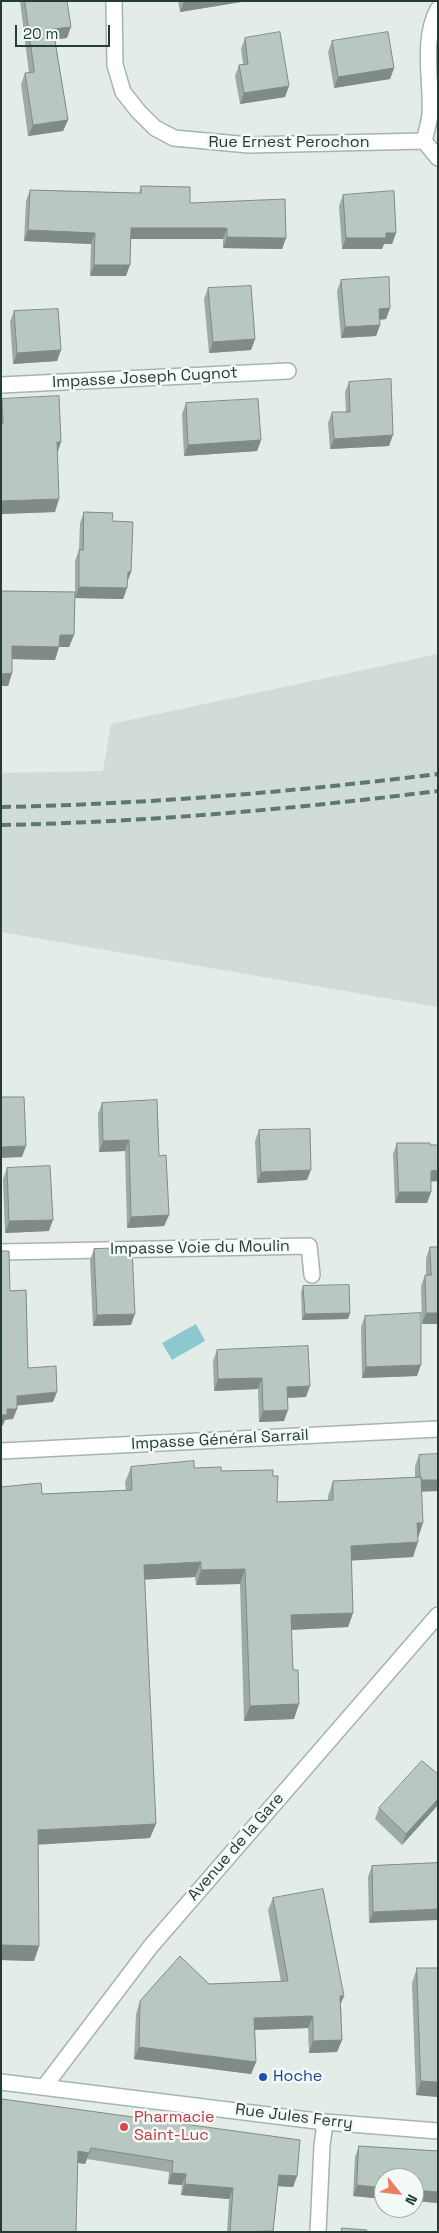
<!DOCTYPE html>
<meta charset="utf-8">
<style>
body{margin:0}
#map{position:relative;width:439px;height:2233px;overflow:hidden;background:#e3ece7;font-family:"Space Grotesk",sans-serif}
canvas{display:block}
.frame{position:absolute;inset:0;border:2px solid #233c34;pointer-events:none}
.north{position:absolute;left:374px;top:2168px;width:50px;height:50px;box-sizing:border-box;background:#f3f9f6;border:1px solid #a0ada8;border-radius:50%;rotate:119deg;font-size:14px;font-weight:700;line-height:20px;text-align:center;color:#233c34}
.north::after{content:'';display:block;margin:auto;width:18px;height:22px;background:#eb7d61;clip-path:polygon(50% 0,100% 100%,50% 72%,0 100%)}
.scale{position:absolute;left:15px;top:25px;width:95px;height:22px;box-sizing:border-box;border:2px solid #233c34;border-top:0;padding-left:6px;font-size:15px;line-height:18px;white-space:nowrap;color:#233c34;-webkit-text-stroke:4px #f3f9f6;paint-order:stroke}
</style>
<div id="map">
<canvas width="439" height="2233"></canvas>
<div class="frame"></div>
<div class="north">N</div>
<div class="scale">20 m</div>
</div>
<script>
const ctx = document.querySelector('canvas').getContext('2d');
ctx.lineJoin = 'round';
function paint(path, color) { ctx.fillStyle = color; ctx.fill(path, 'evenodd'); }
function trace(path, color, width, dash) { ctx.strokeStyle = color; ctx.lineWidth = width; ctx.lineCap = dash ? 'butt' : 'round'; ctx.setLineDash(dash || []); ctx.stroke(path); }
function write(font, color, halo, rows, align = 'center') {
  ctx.font = font + ' "Space Grotesk",sans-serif'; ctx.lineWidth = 5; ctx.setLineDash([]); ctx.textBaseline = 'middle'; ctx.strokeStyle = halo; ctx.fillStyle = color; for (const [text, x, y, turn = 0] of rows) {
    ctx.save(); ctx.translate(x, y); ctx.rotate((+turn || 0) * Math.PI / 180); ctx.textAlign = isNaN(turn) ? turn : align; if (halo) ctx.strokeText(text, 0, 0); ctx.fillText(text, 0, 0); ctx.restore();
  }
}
paint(new Path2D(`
 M438,654V1007L1,932V773L103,771L111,724Z`), '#d1dcd6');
paint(new Path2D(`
 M196,1324L205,1341L172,1360L162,1343Z`), '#8dc8ce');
const street = new Path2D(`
 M114,1L115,65L123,92L138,111L155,128L174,138L249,145L424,141L438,158
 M424,141C426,133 429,123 430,114C432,80 421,41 438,9
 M1,385L288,371
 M1,1252L309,1246L312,1275
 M1,1451L438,1429
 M44,2087L151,1946L438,1615
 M318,2232L322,2146L325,2122`);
const secondary = new Path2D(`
 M1,2082L325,2122L438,2131`);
trace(street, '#a6b4ae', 18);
trace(secondary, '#a2b7af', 18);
trace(street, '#fff', 15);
trace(secondary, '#fff', 15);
trace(new Path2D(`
 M1,807C148,804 292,792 438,774
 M1,825C148,822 293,809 438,791`), '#5e7870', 4, [10, 5]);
paint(new Path2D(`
 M20,1H67V38L55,39L68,120L63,131L28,136L21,84L25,73H29Z
 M178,1H242L241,2L180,12Z
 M245,38L285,97L240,104L235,76L239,65L243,64L241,49Z
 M332,41L394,68L390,79L334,88L328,52Z
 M141,186L286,238L282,249L223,248V239H131L126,276H90L91,244L24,241L26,201L30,190L136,193H139Z
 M343,195L396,233L392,244H384L382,249H342L339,206Z
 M341,280L390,308L386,319L380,320V325L376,336L341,338L337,291Z
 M208,288L255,339L251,350L209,353L204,299Z
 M14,311L61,350L57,361L13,364L10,322Z
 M349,382L389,446L330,449L328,423L332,412H346L345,392Z
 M2,399L61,442L58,452L55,512L1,514Z
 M186,403L261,440L257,451L184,456L182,414Z
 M84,512L112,521L127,583V588L123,599L75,598L74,635L69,647H59L55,660L12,659V673L8,686L1,591L75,592V561L79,550L80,523Z
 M102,1103L159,1156L169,1215L164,1226L127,1228L125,1151L99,1152L98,1114Z
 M259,1130L307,1180L257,1183L255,1141Z
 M397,1143L431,1182V1192L427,1203H395L393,1154Z
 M7,1168L49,1231L5,1233L3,1179Z
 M430,1247H438V1324H422L421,1286L425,1275H426V1258Z
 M94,1249L131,1325L93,1326L90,1260Z
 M303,1286L350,1313L348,1319L302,1320L301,1292Z
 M365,1316L417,1376L362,1378L361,1327Z
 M217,1350L306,1397L287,1398L284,1421L259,1422L258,1389L214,1391L213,1361Z
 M419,1455L422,1491L418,1538L413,1557L351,1560L353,1613L348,1627L291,1630L294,1719L244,1721L240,1584L196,1585L195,1577L144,1579L150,1838L38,1844L39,1946L34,1961L1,1960V1487L42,1494L126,1490L125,1482L131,1467L194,1468L221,1471L273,1476L277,1502L328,1500V1496L333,1481L415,1477V1466Z
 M438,1774V1805L402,1845L375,1819L379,1808Z
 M438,1863L369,1923L368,1877L372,1866Z
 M273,1898L341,2004L342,2040L337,2052L309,2053L308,2028L255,2030L256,2062L251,2074L134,2059L136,2014L140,2001L209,1984L281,1982L268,1910Z
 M417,1968L438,2097L416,2095L412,1983Z
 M2,2099L297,2176L293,2187L278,2186L273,2232H227L229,2199L181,2195L182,2185L168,2184L169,2172L87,2159L85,2164L78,2163L1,2232V2102Z
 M359,2146L438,2151V2203L414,2201L384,2178V2199L353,2196L355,2157Z`), '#9eaba5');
paint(new Path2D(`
 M184,1H242L241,2L180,12Z
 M71,27L67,38L49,40L53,29Z
 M394,68L390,79L334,88L338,77Z
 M289,86L285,97L240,104L244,93Z
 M68,120L63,131L28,136L33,125Z
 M131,228H227L223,239H127Z
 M28,230L95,233L91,244L24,241Z
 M386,233H396L392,244H384L382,249H342L346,238Z
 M227,237L286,238L282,249L223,248Z
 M94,265H130L126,276H90Z
 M390,308L386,319L375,320L379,309Z
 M380,325L376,336L341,338L345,327Z
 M255,339L251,350L209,353L213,342Z
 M61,350L57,361L13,364L17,353Z
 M393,435L389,446L330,449L334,439Z
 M261,440L257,451L184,456L188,445Z
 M57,442H61L56,455Z
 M59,499L55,512L1,514V501Z
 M128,572H131L127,583Z
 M79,587L127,588L123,599L75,598Z
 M60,635H74L69,647H59L55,660L7,659L12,646Z
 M12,673L8,686H1V674Z
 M129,1140L125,1151L99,1152L103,1141Z
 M26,1146L22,1157L1,1158V1147Z
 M311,1170L307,1180L257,1183L261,1172Z
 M438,1170V1181L427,1182L431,1171Z
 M399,1192H431L427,1203H395Z
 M169,1215L164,1226L127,1228L131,1217Z
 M53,1220L49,1231L5,1233L9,1221Z
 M350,1313L348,1319L302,1320L305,1314Z
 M426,1313H438V1324H422Z
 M135,1314L131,1325L93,1326L97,1315Z
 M421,1365L417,1376L362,1378L366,1367Z
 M262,1378L258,1389L214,1391L218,1379Z
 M310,1386L306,1397L282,1398L287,1387Z
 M57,1392L53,1402L13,1406L17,1396Z
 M7,1409H17L13,1419L5,1420L3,1425L1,1426V1415Z
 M288,1410L284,1421L259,1422L263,1411Z
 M420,1480H438V1491L416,1492Z
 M417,1523H423L418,1538Z
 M418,1542L413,1557L345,1561L351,1546Z
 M201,1562L195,1577L138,1580L144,1565Z
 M245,1569L240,1584L196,1585L201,1570Z
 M353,1613L348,1627L286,1630L291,1615Z
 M299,1704L294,1719L244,1721L250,1706Z
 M438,1799V1805L402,1845L406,1834Z
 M156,1824L150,1838L33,1845L38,1830Z
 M438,1909V1920L369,1923L373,1912Z
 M1,1945L39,1946L34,1961L1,1960Z
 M340,1996H344L339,2008Z
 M313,2016L308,2028L250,2030L254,2018Z
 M342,2040L337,2052L309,2053L313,2041Z
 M139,2047L256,2062L251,2074L134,2059Z
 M421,2081L438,2082V2097L416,2095Z
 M91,2148L85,2164L74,2162L78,2151Z
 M172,2173L186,2174L182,2185L168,2184Z
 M279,2175L297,2176L293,2187L275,2186Z
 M185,2184L233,2188L229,2199L181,2195Z
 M357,2185L384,2188V2199L353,2196Z
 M414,2190L438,2192V2203L414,2201Z`), '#818b86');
const building = new Path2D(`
 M25,1H67L71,27L53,29L68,120L33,125L25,73L34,72Z
 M280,32L289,86L244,93L239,65L248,64L245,38Z
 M388,32L394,68L338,77L332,41Z
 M141,186L190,187V203L285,199L286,238L227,237V228H131L130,265H94L95,233L28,230L30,190L136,193H141Z
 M394,191L396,233H386V238H346L343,195Z
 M389,277L390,308L379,309L380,325L345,327L341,280Z
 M251,286L255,339L213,342L208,288Z
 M58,309L61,350L17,353L14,311Z
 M391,379L393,435L334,439L332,412H350L349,382Z
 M59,396L61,442H57L59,499L1,501V424H3L2,399Z
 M258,399L261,440L188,445L186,403Z
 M84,512L113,513L112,521L133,522L131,572H128L127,588L79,587V550H83Z
 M1,591L75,592L74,635H60L59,647L12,646V673L1,674Z
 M1,1097H24L26,1146L1,1147Z
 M157,1100L159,1156L166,1155L169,1215L131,1217L129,1140L103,1141L102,1103Z
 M310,1129L311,1170L261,1172L259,1130Z
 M397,1143H430V1145H438V1170L431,1171V1192H399Z
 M50,1166L53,1220L9,1221L7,1168Z
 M430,1247H438V1313H426L425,1275H431Z
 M132,1248L135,1314L97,1315L94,1249Z
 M1,1251H9L10,1291L26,1290L28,1368L56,1366L57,1392L17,1396V1409H7V1415H1Z
 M349,1285L350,1313L305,1314L303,1286Z
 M421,1313V1365L366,1367L365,1316Z
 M308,1346L310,1386L287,1387L288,1410L263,1411L262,1378L218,1379L217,1350Z
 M438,1454V1480H421V1477H420L419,1455Z
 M194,1461V1468L221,1467V1471L273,1470V1476H278L277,1502L333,1500V1481L421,1477L423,1523H417L418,1542L351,1546L353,1613L291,1615L293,1670H298L299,1704L250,1706L245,1569L201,1570V1562L144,1565L156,1824L38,1830L39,1946L1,1945V1487L41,1483L42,1494L132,1490L131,1467Z
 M422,1761L438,1774V1799L406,1834L379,1808Z
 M438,1863V1909L373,1912L372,1866Z
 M323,1889L344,1996H340L342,2040L313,2041V2016L254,2018L256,2062L139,2047L140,2001L180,1956L209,1984L288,1981L273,1898Z
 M417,1968H438V2082L421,2081Z
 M2,2099L300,2140L297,2176L279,2175L273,2231L230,2232L233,2188L185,2184L186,2174L172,2173L173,2161L91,2148L89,2153L78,2151L76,2232H1Z
 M359,2146L438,2151V2192L414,2190V2178H384V2188L357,2185Z
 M342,2228L367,2230L366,2232H342Z`);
paint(building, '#b8c7c0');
trace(building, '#818b86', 1);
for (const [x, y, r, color] of [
 [263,2077,5,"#1a4fb4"],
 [124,2127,5,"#e0444e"]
]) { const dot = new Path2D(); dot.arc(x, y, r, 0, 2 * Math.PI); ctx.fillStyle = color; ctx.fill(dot); trace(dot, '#f3f9f6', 2); }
write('16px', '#233c34', '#f3f9f6', [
 ["Rue Ernest Perochon",289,143],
 ["Impasse Joseph Cugnot",145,378,-3],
 ["Impasse Voie du Moulin",200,1248,-1],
 ["Impasse Général Sarrail",220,1440,-3],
 ["Avenue de la Gare",236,1847,-49],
 ["Rue Jules Ferry",294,2117,7]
]);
write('16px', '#164399', '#f3f9f6', [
 ["Hoche",273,2077]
], 'left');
write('16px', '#be3a42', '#f3f9f6', [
 ["Pharmacie",134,2118],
 ["Saint-Luc",134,2136]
], 'left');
</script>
